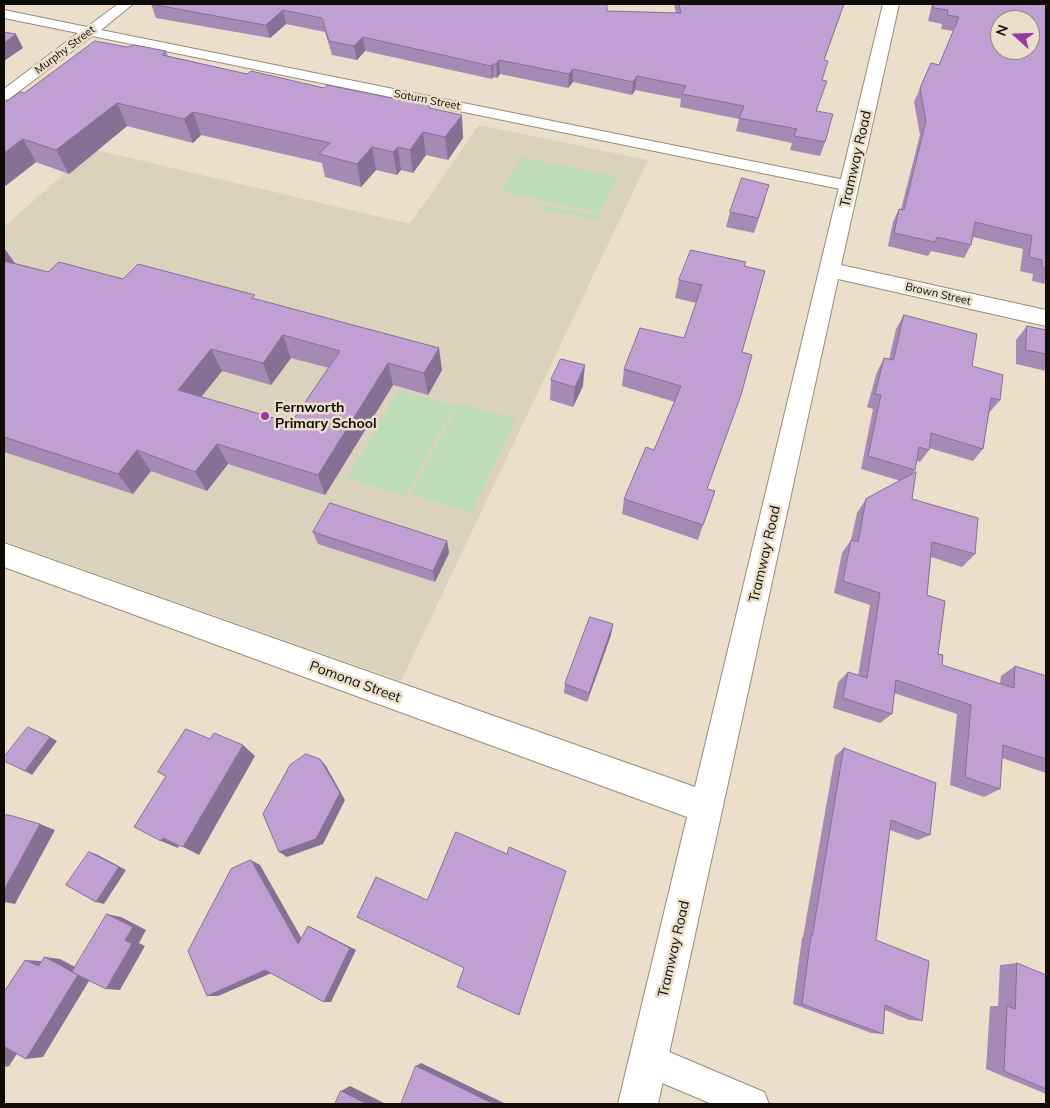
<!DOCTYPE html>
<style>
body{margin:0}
#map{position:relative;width:1050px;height:1108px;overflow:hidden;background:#ebdecb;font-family:Mulish,sans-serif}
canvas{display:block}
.frame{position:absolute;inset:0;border:5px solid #0f0b06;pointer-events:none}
.north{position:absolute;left:990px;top:10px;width:50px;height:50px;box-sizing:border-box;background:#ebdecb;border:1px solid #938a7c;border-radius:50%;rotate:290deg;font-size:14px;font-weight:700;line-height:20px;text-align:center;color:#0f0b06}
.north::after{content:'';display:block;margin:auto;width:18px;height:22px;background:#963aa5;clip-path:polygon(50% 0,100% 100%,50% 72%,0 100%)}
</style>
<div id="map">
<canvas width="1050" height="1108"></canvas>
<div class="frame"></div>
<div class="north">N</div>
</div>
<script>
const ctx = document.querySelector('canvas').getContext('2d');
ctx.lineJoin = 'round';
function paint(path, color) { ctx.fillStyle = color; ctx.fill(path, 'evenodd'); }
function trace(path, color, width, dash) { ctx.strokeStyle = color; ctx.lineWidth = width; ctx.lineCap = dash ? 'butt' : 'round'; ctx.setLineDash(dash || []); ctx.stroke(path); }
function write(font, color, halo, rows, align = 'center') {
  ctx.font = font + ' Mulish,sans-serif'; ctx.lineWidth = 5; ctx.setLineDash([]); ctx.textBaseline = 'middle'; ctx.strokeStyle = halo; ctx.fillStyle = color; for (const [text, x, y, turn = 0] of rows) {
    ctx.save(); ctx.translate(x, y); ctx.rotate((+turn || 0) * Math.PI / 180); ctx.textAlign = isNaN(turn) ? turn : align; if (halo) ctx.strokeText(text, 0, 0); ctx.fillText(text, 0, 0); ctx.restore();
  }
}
paint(new Path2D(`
 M479,125L648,160L401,681L4,541V227L92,149L410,224Z`), '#dad2bc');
paint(new Path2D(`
 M523,157L618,177L600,213L501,191Z
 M542,205L599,215L598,220L540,209Z
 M399,390L455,405L406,496L347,478Z
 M459,403L516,419L472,512L411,494Z`), '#bddbb4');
const street = new Path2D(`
 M118,4H133L101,30L850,181L856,182L858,186L856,190L850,191L92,36L9,99L4,100V89L78,33L4,18V10L87,27Z
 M648,1043L764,1092L769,1104H712L636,1072L631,1060L636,1048Z`);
const secondary = new Path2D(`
 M883,4H899L841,265L1046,310V326L838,279L658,1104H618L687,817L4,567V543L695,787Z`);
trace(street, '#988c7a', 2);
trace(secondary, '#988c7a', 2);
paint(street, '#fff');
paint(secondary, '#fff');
paint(new Path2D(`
 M151,4L676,13L674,4H844L824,60L817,111L825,142L820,156L790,150L792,143L736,131L739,119L680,107L681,99L635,90L632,95L573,82L568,88L500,74L497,78L493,77L492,79L365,51L357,60L332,55L325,32L286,24L270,38L156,18Z
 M932,4H1046V284L1032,281L1033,274L1020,271L1023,249L973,237L971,245L964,258L931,251L928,256L888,246L893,222L899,209H901L920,135L914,102L931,63L939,65L953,31L941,29L942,24L928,21Z
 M127,47L166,51L168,56L247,74L432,109L463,138L448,160L426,155L413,173L401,170L397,175L376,170L361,187L325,177L322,163L201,135L193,143L127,126L69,174L36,162L4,187V103L24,93Z
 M765,200L754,233L726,227L730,212Z
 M4,248L15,263L48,272L123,279L256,300L442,370L428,395L393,385L325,495L228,464L207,491L151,471L133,494L4,452ZM291,358L329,368L291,423L201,397L222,371L271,385Z
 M744,266L742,352L707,489L703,525L698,540L622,514L624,499L654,450L675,402L622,386L624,369L684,338L696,303L675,298L679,280Z
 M904,315L972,366L1000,400L989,413L983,449L973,461L929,448V450L920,462L917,461L915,470L912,474V499L975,554L962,567L931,557L927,595L938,654L942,665L1000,684L1001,676L1015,666L1046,676V773L1002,758L1000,789L984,797L950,785L957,714L894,693L892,714L880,723L833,708L838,682L848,672L858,676L870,605L834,593L842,553L851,540L857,513L866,499L901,481L861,469L873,409L867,407L877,372L884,358L889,359L896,329Z
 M1027,326L1046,330V371L1016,364V340Z
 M551,380L583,386L573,407L550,400Z
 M313,532L447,541L449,553L435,582L318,544Z
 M611,635L587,702L564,693L565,684Z
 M844,748L930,835L918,840L890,830L876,940L922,1021L909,1020L885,1010L883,1034L871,1033L793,1004L802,938L803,937L835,756Z
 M1017,963L1046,975V1094L986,1069L990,1006H998L1000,965Z`), '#a58ab5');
paint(new Path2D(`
 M283,10L286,24L270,38L266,25Z
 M16,34L23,48L4,61V43Z
 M363,37L365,51L357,60L354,46Z
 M499,60L500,74L497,78L496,64Z
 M493,64V77L492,79L491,66Z
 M573,69V82L568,88L569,74Z
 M637,76L635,90L632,95L633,82Z
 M117,103L127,126L69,174L56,150Z
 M193,112L201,135L193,143L184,119Z
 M462,115L463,138L448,160L445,137Z
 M423,132L426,155L413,173L410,150Z
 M23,139L36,162L4,187V153Z
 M372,147L376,170L361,187L357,164Z
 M398,147L401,170L397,175L393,152Z
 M4,248L20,271L4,272Z
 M283,335L291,358L271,385L263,363Z
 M439,348L442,370L428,395L424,373Z
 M211,349L222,371L190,411L178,390Z
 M388,363L393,385L325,495L318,475Z
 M585,365L583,386L573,407L575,387Z
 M217,444L228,464L207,491L195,472Z
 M137,450L151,471L133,494L118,474Z
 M447,541L449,553L435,582L433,571Z
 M613,624L611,635L587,702L589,693Z
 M50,737L57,741L32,775L25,771Z
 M243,745L255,756L199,855L183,847Z
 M320,759L326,766L345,800L323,844L287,857L279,852Z
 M40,824L55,830L15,904L4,902V890Z
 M163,838L179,846L178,848L161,841Z
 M89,852L96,854L126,870L104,904L96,902Z
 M251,860L260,865L306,946L298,944Z
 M107,914L121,917L146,930L139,943L145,946L120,990L106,989L125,940Z
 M308,926L315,929L356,950L331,1002H324Z
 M45,957L60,959L92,976L43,1057L26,1059Z
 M25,960L41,961L53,968L38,966Z
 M265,970L274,972L218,996H207Z
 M22,1046L9,1066L4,1067V1049L5,1047Z
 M421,1063L506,1104H494L416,1066Z
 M350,1086L386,1104H367L341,1091Z`), '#867094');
const building = new Path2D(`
 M151,4H607V11L681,13L679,4H844L824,60L828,61L822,80L827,81L816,111L833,114L825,142L794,136L797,129L739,118L744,106L682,94L686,86L637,76L633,82L573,69L569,74L499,60L496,64H493L491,66L363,37L354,46L329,41L322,18L283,10L266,25Z
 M934,4H1046V269L1042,267V260L1029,257L1032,236L975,222L971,245L937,237L935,242L894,233L899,209L904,210L926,121L920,88L931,63L939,65L959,17L947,15L948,10L933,8ZM1000,20H1030V50H1000Z
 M4,32L16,34L4,43Z
 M95,41L127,47L135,45L166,51L162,55L247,74L251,71L324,88L327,85L431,106L429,108L462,115L445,137L423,132L410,150L398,147L393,152L372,147L357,164L319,154L330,143L193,112L184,119L117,103L56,150L23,139L4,153V103L20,92L24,93Z
 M742,178L769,185L758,218L730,212Z
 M691,250L746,262L744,266L765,271L742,352L752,355L741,395L707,489L715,491L703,525L624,499L646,447L654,450L681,386L624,369L640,328L684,338L702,285L679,280Z
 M4,261L48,272L59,262L123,279L138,264L255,295L252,298L439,348L424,373L388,363L318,475L217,444L195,472L137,450L118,474L4,437ZM283,335L340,351L291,423L178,390L211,349L263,363Z
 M904,315L977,334L972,366L1003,375L1000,400L991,398L983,449L931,433L929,450L919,447L915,470L868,456L881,395L875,394L884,358L893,360Z
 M1027,326L1046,330V354L1026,350Z
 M561,359L585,365L575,387L551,380Z
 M916,472L912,499L978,518L975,554L932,542L927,595L945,601L938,654L943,655L942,665L1014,688L1015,666L1046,676V759L1003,745L1000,789L965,777L971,705L896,680L892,714L843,698L848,672L867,678L880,593L843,581L851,540L858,542L866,499Z
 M330,503L447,541L433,571L313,532Z
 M590,617L613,624L589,693L565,684Z
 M28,727L50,737L25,771L4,761V757Z
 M186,729L210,739L214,733L243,745L183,847L163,838L161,841L134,827L166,776L158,772Z
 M844,748L936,783L930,835L891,820L876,940L929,961L922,1021L885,1005L883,1034L802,1004L811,935L812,936Z
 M306,754L320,759L340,793L316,839L279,852L263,814L290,765Z
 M4,815H9L40,824L4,890Z
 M456,832L507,854L509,847L566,871L519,1015L457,987L464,968L357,917L376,877L427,900Z
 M89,852L119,867L96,902L66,885Z
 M251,860L298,944L308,926L350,948L324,1002L265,970L207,996L188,951L231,869Z
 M107,914L133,927L125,940L132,944L106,989L72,972Z
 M45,957L78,975L26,1059L5,1047L4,1049V992L25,960L38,966Z
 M1017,963L1046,975V1089L1004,1071L1007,1006L1015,1009Z
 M416,1066L494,1104H401Z
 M341,1091L367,1104H335Z`);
paint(building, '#c0a0d3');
trace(building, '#867094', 1);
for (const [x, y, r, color] of [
 [265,416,5,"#963aa5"]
]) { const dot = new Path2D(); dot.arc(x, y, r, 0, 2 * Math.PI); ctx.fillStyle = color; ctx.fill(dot); trace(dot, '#ebdecb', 2); }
write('11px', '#0f0b06', '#ebdecb', [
 ["Murphy Street",65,50,-37],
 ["Saturn Street",427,100,11],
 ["Brown Street",938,294,13]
]);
write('14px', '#0f0b06', '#ebdecb', [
 ["Tramway Road",856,159,-77],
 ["Tramway Road",765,554,-77],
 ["Pomona Street",355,682,20],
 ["Tramway Road",674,949,-77]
]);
write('bold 14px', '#0f0b06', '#ebdecb', [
 ["Fernworth",275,408],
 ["Primary School",275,424]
], 'left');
</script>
